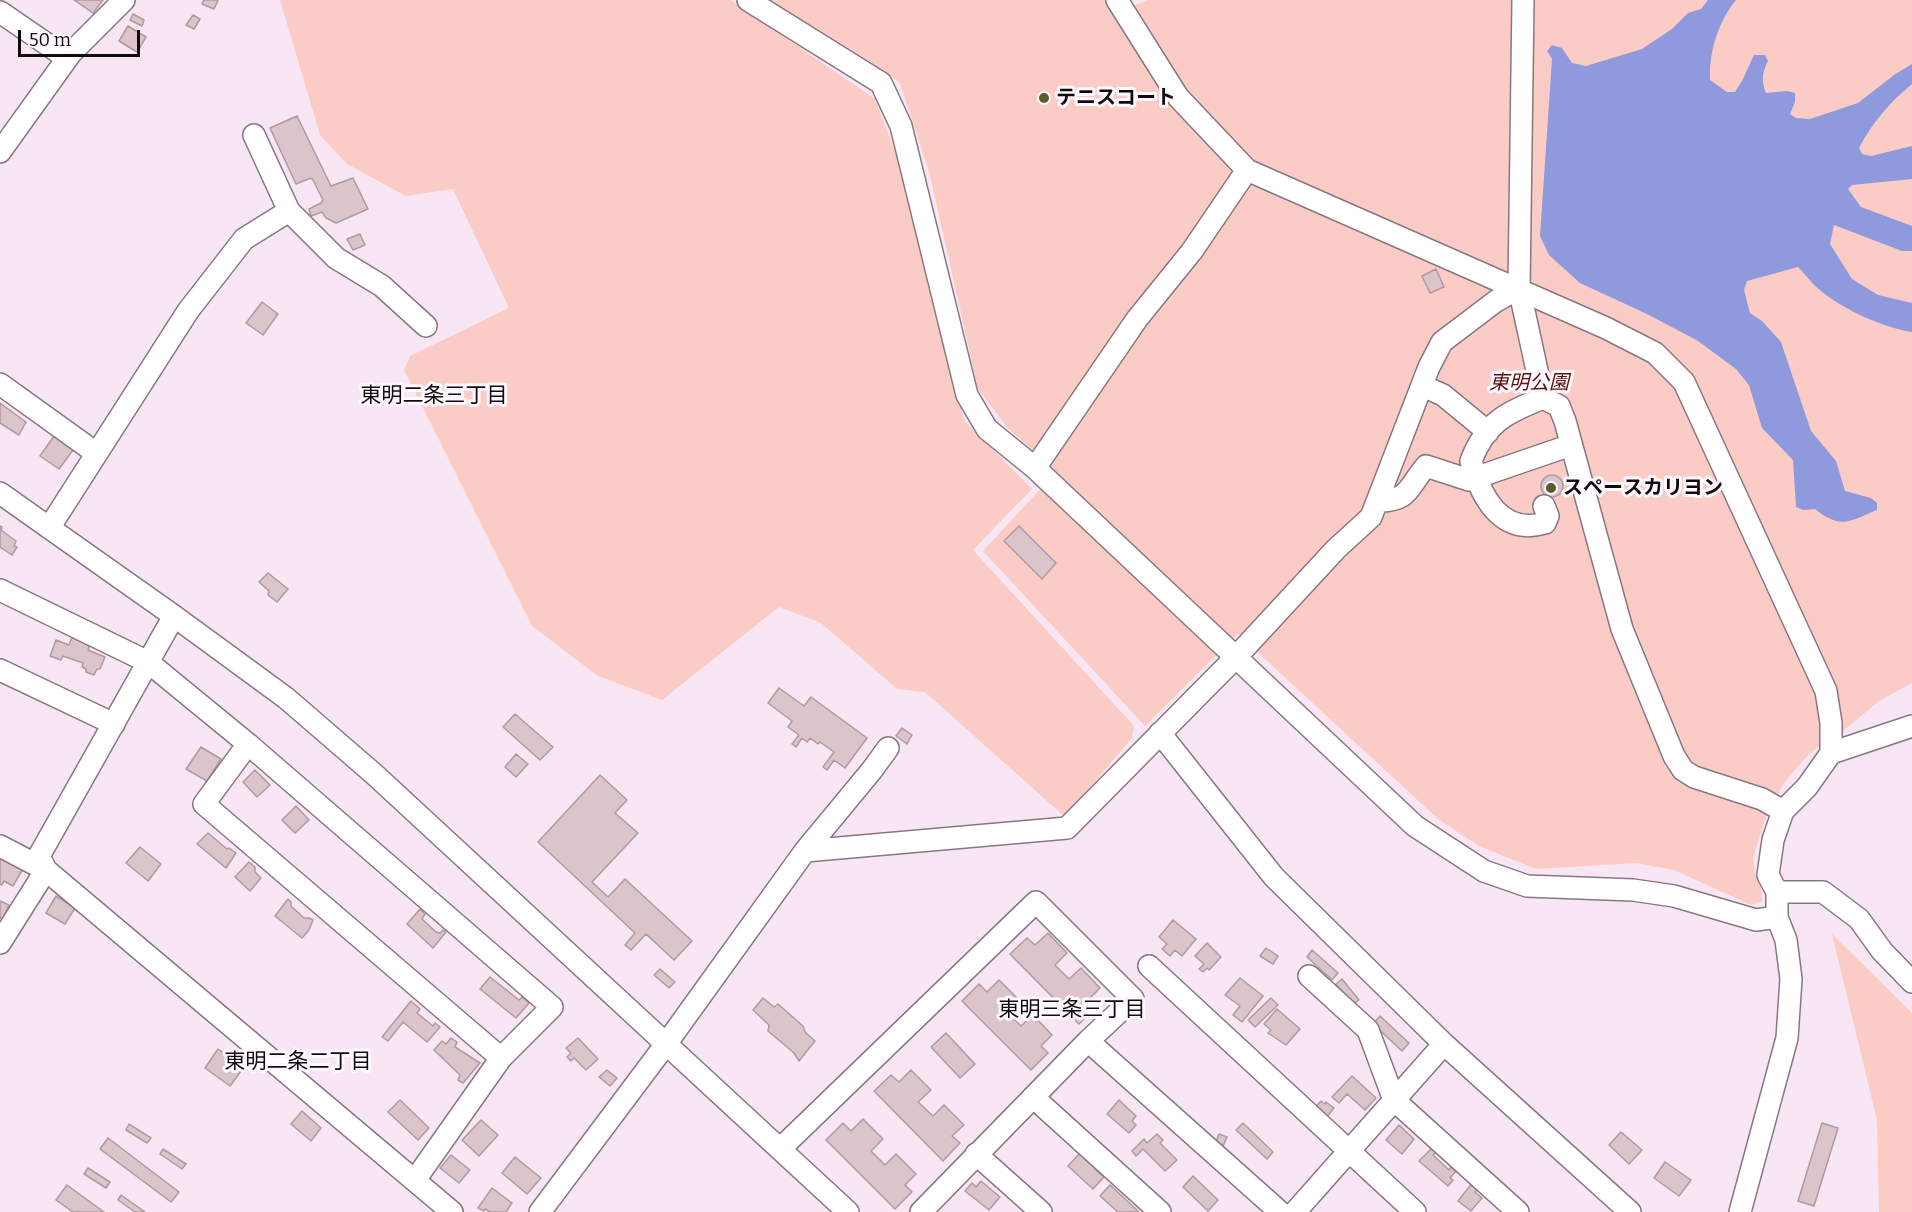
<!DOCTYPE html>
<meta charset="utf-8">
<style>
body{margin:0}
#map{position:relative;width:1912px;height:1212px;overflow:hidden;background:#f8e6f4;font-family:Bitter,serif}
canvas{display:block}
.scale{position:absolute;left:18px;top:30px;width:122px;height:27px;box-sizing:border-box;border:3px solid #100a0f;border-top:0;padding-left:8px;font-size:18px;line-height:21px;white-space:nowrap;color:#100a0f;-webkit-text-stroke:4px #fef7fd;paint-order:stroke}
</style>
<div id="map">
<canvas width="1912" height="1212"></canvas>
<div class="scale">50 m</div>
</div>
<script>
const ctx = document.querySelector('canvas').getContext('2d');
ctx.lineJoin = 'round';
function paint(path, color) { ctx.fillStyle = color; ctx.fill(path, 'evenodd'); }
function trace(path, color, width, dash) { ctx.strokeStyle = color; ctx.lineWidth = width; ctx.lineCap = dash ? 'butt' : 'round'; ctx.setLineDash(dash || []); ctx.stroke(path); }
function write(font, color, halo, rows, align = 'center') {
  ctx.font = font + ' Bitter,"Noto Sans JP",serif'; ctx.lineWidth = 6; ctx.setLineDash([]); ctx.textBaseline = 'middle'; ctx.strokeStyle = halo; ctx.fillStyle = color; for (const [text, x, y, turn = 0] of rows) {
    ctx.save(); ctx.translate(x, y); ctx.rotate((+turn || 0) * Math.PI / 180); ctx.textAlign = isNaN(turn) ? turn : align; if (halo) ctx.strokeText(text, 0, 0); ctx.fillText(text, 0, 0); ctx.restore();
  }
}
paint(new Path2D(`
 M280,0H730L875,99L906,180L929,291L965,422L1032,489L973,550L1134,726L1132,738L1065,817L925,692L897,689L821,623L779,607L662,700L598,676L532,626L404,370L410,356L509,308L453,189L406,196L347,164L320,135Z
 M770,0H1107L1116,13L1148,0H1912V683L1879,701L1843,731L1810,753L1786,780L1767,813L1753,858L1755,873L1762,892V901L1751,905L1674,870L1636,863L1536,869L1479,846L1438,819L1238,634L1145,726L983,551L1056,472L1007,427L978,389L930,175L900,83L879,67Z
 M1832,934L1912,1013V1212H1879L1877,1120Z`), '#fbccc5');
paint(new Path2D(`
 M1708,0H1736C1718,22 1709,52 1710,80L1727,92H1735L1742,81L1754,55H1765L1768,61C1762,73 1761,81 1766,93L1787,91L1795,93V102L1790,114L1796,118L1810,119L1858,103L1894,75L1912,64V84C1890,102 1872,123 1859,148L1862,154L1871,156L1912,146V179L1852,185L1848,189L1861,207L1912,226V251H1902L1834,225L1830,244L1852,279L1878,295L1912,303V332C1884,328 1844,310 1821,291C1813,285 1806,275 1798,267L1747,281L1744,290L1750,313L1762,321L1781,342L1811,431L1836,461L1845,491L1871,498L1877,503V510C1850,521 1841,530 1815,509L1803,510L1796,507L1793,460L1762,428L1749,385L1736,369L1698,341L1649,315L1580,283L1549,255L1540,236L1552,59L1547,51L1552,45L1562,48L1572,63L1586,66L1642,49L1672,29L1688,13L1701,9Z`), '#8f99de');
const building = new Path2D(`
 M74,0H103L93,13Z
 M204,0H216L218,1L214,9L202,4Z
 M133,14L144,20L142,26L130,20Z
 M193,15L200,19L194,29L186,25Z
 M128,26L146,37L137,52L119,41Z
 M297,116L331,186L353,178L368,209L336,223L326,218L322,212L311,216L309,209L321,203L323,200L313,180L311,178L296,184L270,128Z
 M360,234L365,245L353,250L347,239Z
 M1436,269L1444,287L1430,293L1422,276Z
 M262,302L278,314L263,335L246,323Z
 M0,403L26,422L19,435L0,423Z
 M54,436L73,450L59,469L40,456Z
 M1541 486a11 11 0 1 1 22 0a11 11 0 1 1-22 0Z
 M0,526L2,527L1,530L16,541L14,546L17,547L12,555L0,547Z
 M1019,526L1056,563L1042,579L1004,541Z
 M268,573L288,589L277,602L268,595L269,591L259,582Z
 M72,637L90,644L88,650L105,657L100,669H97L94,675L86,672V669L82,667L83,663L63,656L61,660L50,656L56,640L69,645Z
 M779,688L804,706L811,697L867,738L845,768L834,760L827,770L823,767L834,752L820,742L818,744L810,738L807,742L802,738L796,747L792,744L799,735L788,727L792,721L768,703Z
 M515,714L553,747L540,760L503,727Z
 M902,728L912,735L907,744L896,736Z
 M201,747L221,759L207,781L186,769Z
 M516,754L528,764L516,777L505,767Z
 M255,770L270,785L257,797L243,782Z
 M600,775L627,800L615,813L638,833L592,882L608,897L625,879L692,941L674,960L646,934L631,950L625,945L635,933L538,842Z
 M296,806L309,820L295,833L282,820Z
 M208,833L227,849L229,848L236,853L226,868L197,844Z
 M140,847L161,864L148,881L126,863Z
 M0,855L24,867L13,886L4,881L2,885L0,884Z
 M249,862L255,867V872L261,878L250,891L235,877Z
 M56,896L75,908L65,924L46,913Z
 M288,899L291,902V906L304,918H309L313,920L309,930L302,938L275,916Z
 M0,901L9,905L3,919L0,918Z
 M420,909L425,914L422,919L436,932L440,933L443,930L446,932L433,948L407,924Z
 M1173,920L1196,939L1182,956L1175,950L1170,956L1162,949L1167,944L1159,937Z
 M1048,933L1067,953L1055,965L1069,979L1081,968L1100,988L1089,999L1096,1007L1079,1024L1010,954L1027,938L1035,945Z
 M1207,943L1221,957L1209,970L1207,968L1203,972L1199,969L1204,964L1195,956Z
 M1266,948L1278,956L1273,964L1260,956Z
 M1312,950L1338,973L1332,980L1307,957Z
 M660,969L675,982L669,988L654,975Z
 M490,977L519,1000L522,997L529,1003L516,1018L480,989Z
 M1240,978L1263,996L1242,1022L1233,1015L1240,1006L1225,995Z
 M1342,979L1359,1000L1353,1004L1336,984Z
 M999,980L1019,1000L1007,1012L1021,1026L1033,1015L1052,1035L1041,1046L1048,1053L1031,1070L962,1001L979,984L987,992Z
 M763,998L774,1007L778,1004L803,1026L805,1032L815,1041L799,1061L794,1053L768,1031L769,1025L753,1010Z
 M1271,998L1278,1005L1255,1027L1248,1020Z
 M411,1001L420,1009L417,1013L433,1026L435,1023L440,1027L427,1042L403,1022L388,1041L382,1037Z
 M1277,1009L1300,1029L1286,1045L1268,1033L1271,1030L1264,1024Z
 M1380,1016L1409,1043L1402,1051L1373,1024Z
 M946,1033L975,1064L960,1078L931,1047Z
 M451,1038L457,1042L455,1047L480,1063L463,1083L458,1080L460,1075L434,1050L442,1041L446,1044Z
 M578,1038L598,1059L586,1070L574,1058L571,1061L567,1057L571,1053L566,1048Z
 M218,1049L244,1067L230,1086L205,1068Z
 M607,1070L617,1078L610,1086L599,1077Z
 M911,1070L931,1090L918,1102L933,1116L944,1105L964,1125L952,1136L960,1143L943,1161L874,1091L891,1075L899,1082Z
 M1352,1076L1376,1098L1365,1110L1347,1094L1339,1103L1332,1097Z
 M400,1100L429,1128L418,1140L388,1112Z
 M1119,1100L1136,1116L1132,1121L1136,1125L1129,1133L1107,1114Z
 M1321,1101L1325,1104L1326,1102L1334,1108L1326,1118L1314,1109Z
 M302,1111L321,1128L311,1141L291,1124Z
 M863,1119L883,1139L871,1151L885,1165L896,1154L916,1174L905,1185L912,1192L895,1209L826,1140L843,1123L851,1131Z
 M481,1120L498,1135L479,1156L462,1140Z
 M1243,1123L1273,1152L1267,1159L1236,1130Z
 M1822,1123L1838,1128L1814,1206L1798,1201Z
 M129,1124L151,1138L147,1143L126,1130Z
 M1399,1125L1414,1139L1402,1154L1386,1140Z
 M1621,1132L1642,1150L1629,1164L1609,1145Z
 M1157,1134L1163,1140L1160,1143L1177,1160L1165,1171L1143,1149L1136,1156L1132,1151L1144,1139L1147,1143Z
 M1219,1134L1227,1137L1223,1146L1215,1144Z
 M108,1138L179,1192L171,1202L100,1149Z
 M1432,1148L1436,1152L1433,1155L1449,1170L1451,1167L1456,1171L1450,1178L1453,1180L1448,1186L1419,1161Z
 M163,1149L186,1164L182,1169L160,1154Z
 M1080,1153L1098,1166L1095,1169L1104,1177L1093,1189L1068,1166Z
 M451,1155L470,1170L459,1183L440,1168Z
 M515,1157L541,1178L527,1194L502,1173Z
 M1665,1162L1691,1180L1679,1196L1654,1178Z
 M88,1168L110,1182L106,1188L84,1174Z
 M1193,1176L1218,1200L1208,1211L1183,1187Z
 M981,1181L1000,1197L989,1210L965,1191L972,1183L976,1187Z
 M1473,1182L1479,1187L1475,1192L1482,1198L1471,1211L1458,1201Z
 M67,1185L104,1212H73L56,1200Z
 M1110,1185L1138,1211L1136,1212H1118L1100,1196Z
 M492,1188L512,1203L506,1212H490L485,1209L484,1211L478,1208Z
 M121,1195L145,1212H135L118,1200Z`);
paint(building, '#dbc4ca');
trace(building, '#b09aa0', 1.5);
const minor = new Path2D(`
 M748,0L881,83L901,126L967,395L987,429L1035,468L1415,826L1484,871L1527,886L1633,890L1674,896L1756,920L1777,917
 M1117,0L1178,97L1247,170L1606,328L1655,353L1684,382L1826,691L1831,723V753L1807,787L1783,811L1773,840L1768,875L1777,892V917L1786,940L1791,979L1787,1038L1740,1212
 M1523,0L1519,288L1543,398L1559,406L1565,421L1622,629L1674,756L1683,770L1694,777L1762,799L1783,811
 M0,12L67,58
 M254,135L289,211L336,258L382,286L426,326
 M0,152L71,53L124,0
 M0,384L96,453
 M1423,386L1443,395L1488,432
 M1543,398C1507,413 1486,421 1471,461C1481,497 1501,536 1545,523L1548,516L1544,506
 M1035,468L1137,319L1192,251L1247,170
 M0,493L174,616L286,698L374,774L848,1212
 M1378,501C1410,501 1408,487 1426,466L1469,480L1571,445
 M49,528L188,311L244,239L289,211
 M0,590L148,662L248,744L552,1007L501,1058L415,1180
 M0,670L114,724
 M1160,733L1274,877L1444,1044L1630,1212
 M248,744L204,804L501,1058
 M1831,753L1912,726
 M0,846L46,870L452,1212
 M805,851L1067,828L1237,656L1336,549L1371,517L1429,367L1442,342L1496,301L1519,288
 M46,870L39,856L174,616
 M1777,892H1823L1859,919L1882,951L1912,982
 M0,943L46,870
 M1149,966L1415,1212
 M1309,976L1368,1030L1394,1100L1518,1212
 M1088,1041L1280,1212
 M1033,1097L1160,1212
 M781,1148L1036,902L1133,999L1088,1041L921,1212
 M976,1154L1041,1212
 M540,1212L666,1044L805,851L872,770L888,748
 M1295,1212L1444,1044`);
trace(minor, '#877783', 24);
trace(minor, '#fff', 21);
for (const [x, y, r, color] of [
 [1044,98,6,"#595c29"],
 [1551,488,6,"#595c29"]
]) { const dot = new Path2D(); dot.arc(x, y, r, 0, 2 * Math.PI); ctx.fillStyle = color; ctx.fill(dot); trace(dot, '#fef7fd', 2); }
write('bold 20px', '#100a0f', '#fef7fd', [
 ["テニスコート",1056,98],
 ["スペースカリヨン",1563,488]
], 'left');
write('italic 20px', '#5a100c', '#fef7fd', [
 ["東明公園",1529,383]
]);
write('21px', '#100a0f', '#fef7fd', [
 ["東明二条三丁目",434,396],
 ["東明三条三丁目",1072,1010],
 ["東明二条二丁目",298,1062]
]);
</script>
